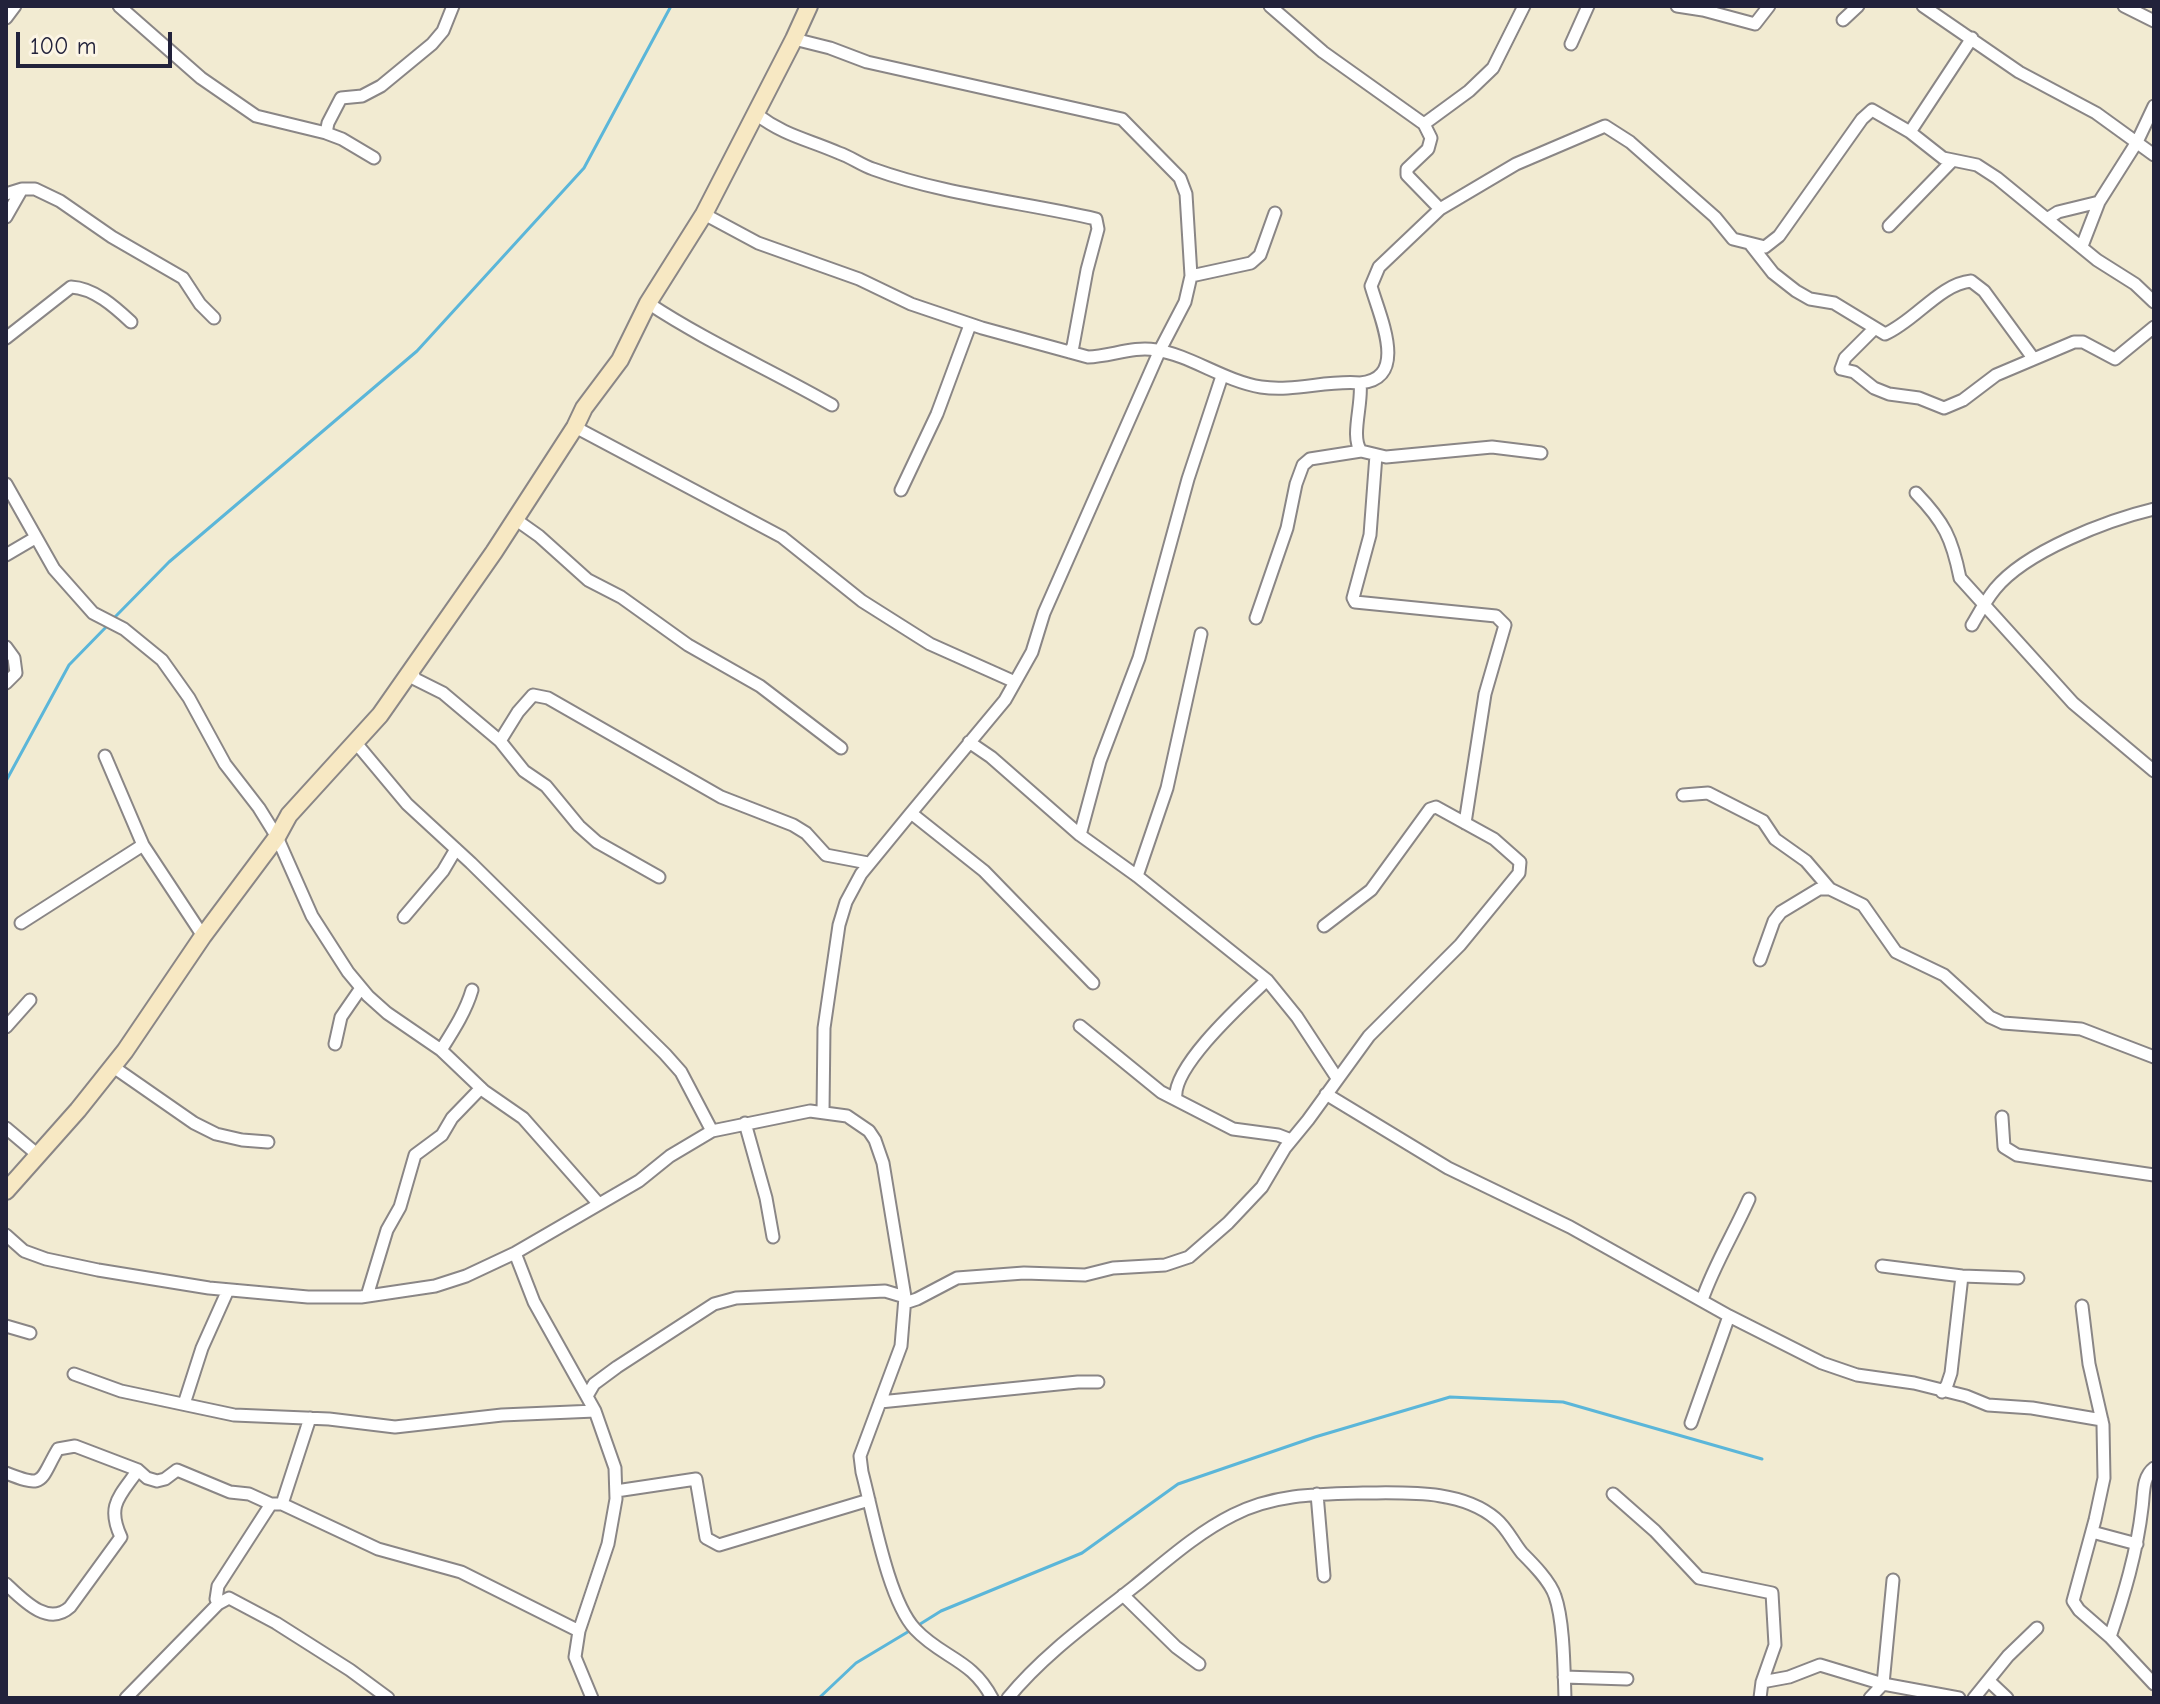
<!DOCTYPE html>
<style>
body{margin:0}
#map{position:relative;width:2160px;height:1704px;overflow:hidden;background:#f2ebd2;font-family:"Comic Neue",sans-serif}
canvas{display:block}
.frame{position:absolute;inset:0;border:8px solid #22223b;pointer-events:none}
.scale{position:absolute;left:16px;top:32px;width:156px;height:36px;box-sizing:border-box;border:4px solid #22223b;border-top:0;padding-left:10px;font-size:24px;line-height:28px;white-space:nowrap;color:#22223b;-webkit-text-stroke:6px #fcf5e5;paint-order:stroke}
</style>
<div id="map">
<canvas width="2160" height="1704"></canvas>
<div class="frame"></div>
<div class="scale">100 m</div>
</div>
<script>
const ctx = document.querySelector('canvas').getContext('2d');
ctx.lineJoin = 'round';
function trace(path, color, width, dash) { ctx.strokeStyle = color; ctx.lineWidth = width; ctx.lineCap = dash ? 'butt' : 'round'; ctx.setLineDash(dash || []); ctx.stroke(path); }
trace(new Path2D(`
 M114,618L169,562L417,351L584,168L671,6
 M6,781L69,665L109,624
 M917,1626L941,1611L1082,1553L1178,1484L1315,1437L1450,1397L1563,1402L1762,1459
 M819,1698L856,1663L911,1630`), '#5bb6d9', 3);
const street = new Path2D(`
 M119,6L201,78L256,116L326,133L342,139L374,158
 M1270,6L1323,52L1424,124L1431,138L1428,149L1407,169V175L1440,209
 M1677,6L1703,10L1755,24L1769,6
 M1923,6L2019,72L2096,113L2154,155
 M2124,6L2154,21
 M6,18L15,6
 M1843,20L1858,6
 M794,39L830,48L867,62L1122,119L1180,178L1186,194L1191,276L1185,302L1160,350L1044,613L1032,652L1005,700L911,813
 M1571,44L1588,6
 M756,114C785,136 807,139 839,153C851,157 861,165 873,169C945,195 1022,202 1096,219L1098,229L1087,270L1073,346L1070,352
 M1424,124L1469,91L1493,68L1524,6
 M1910,132L1972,38
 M326,133L328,123L341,98L362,96L381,86L432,44L443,31L453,6
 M6,194L22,189H35L60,201L112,237L183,278L200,304L214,318
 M704,214L758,243L859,279L911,304L982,328L1088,357C1111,356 1134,346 1156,350C1190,355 1224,381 1261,387C1294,392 1327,380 1360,383C1363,403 1350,437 1361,451L1386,457L1492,447L1541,453
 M6,217L22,189
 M2047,219L2058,212L2099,202
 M1889,226L1952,161
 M1751,245L1773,273L1796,291L1810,299L1834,303L1885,334C1915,321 1940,284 1971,281L1984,291L2033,358
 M2082,246L2099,202L2137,142L2154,106
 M1191,276L1251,263L1260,255L1275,213
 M648,303C707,342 771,370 832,405
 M1875,328L1845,358L1841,369L1854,372L1874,388L1889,394L1919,398L1944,408L1963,400L1996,375L2074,342H2083L2115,359L2154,327
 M6,338L71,287C94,288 115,307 131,322
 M1360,383C1410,379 1379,315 1371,286L1379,267L1440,209L1516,164L1605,126L1630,142L1715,217L1733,239L1765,247L1779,236L1862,119L1872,110L1910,132L1943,158L1977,165L1997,178L2097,260L2135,284L2154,302
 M575,427L782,537L862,601L930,644L1015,682
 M1376,455L1370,535L1353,598L1355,602L1496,616L1505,625L1485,694L1465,823
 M6,484L54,569L93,613L124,629L162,660L189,698L225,764L259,808L277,837L312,916L348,972L368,996L387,1013L441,1050L484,1091L523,1118L598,1203
 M901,490L937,414L970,325
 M1916,493C1944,522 1952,538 1960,578L2073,703L2154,771
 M515,519L539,536L588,580L621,597L688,645L760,686L841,748
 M6,555L35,538
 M1256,618L1287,528L1296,484L1303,465L1310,459L1361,451
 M1972,625C1979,613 1986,600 1995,589C2026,551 2108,520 2154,509
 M6,647L14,658L16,673L6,683
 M412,670L415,679L443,693L500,741L524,771L546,786L579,826L597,842L659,877
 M500,741L518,712L533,695L548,698L721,797L793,825L806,833L826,855L868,863
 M969,742L991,757L1080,835L1137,876L1267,980L1297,1017L1337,1078
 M356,743L407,804L471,863L665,1054L681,1072L712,1131
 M105,756L143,845L203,936
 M1683,795L1708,793L1763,821L1775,839L1806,861L1830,889
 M1080,835L1100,761L1139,658L1188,479L1222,376
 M1137,876L1167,788L1201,634
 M404,917L443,871L456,849
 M21,923L143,845
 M1760,960L1774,921L1781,912L1819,889H1830L1863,905L1896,952L1944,975L1990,1017L2003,1023L2081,1029L2154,1057
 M1080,1026L1161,1092L1233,1129L1278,1135L1291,1140
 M6,1027L30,1000
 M335,1044L341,1017L361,988
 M441,1050C453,1031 466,1011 472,990
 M112,1066L194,1123L216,1134L242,1140L268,1142
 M1326,1094L1448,1168L1570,1227L1729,1316L1822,1363L1857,1375L1914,1383L1966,1396L1988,1405L2032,1408L2102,1420
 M1176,1099C1171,1067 1245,1001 1267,980
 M823,1112L824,1028L839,925L846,902L861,874L911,813L984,871L1093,983
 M2002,1117L2004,1147L2017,1155L2154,1175
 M745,1123L766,1198L773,1237
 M6,1128L38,1155
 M6,1235L24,1251L46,1259L98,1270L209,1288L308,1297H361L435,1286L466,1276L515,1253L639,1181L670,1156L712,1131L810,1111L847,1116L869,1131L875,1140L883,1163L905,1297L901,1346L860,1456L862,1472C873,1513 888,1600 915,1629C942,1658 972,1659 992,1698
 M515,1253L534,1302L595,1411L615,1468L616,1499L608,1544L579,1631L575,1657L592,1698
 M1882,1266L1962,1276L2018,1278
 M367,1296L387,1230L400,1207L415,1155L442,1135L452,1118L481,1088
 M1702,1300C1714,1265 1734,1233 1749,1199
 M905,1303L917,1299L957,1278L1024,1273L1085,1275L1113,1268L1165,1265L1189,1257L1228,1223L1262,1187L1285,1148L1308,1120L1369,1036L1460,945L1519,873L1520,862L1494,839L1436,807L1430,809L1371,890L1324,926
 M2082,1306L2089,1364L2103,1425L2104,1478L2095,1520L2073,1601L2079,1610L2110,1637
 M6,1326L30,1333
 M74,1374L121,1391L234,1415L329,1419L395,1427L502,1415L595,1411
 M1942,1392L1947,1385L1951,1373L1962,1276
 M587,1396L594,1384L617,1367L714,1304L736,1298L885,1291L905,1297
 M880,1402L1078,1382H1098
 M184,1404L202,1348L228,1290
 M1691,1423L1729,1316
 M2154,1468C2142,1477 2144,1495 2142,1508C2137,1552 2124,1595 2110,1637L2154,1684
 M6,1473C46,1489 39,1481 58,1449L75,1446L138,1470L147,1478L157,1481L165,1479L177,1470L230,1492L249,1494L271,1504H282L378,1549L461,1572L579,1631
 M616,1491L696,1479L706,1538L719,1545L869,1500
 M1317,1494L1324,1576
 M1613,1494L1655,1531L1699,1578L1772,1593L1775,1645L1762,1682L1760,1698
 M282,1504L310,1418
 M2092,1532L2137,1544
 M1893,1580L1883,1684L1959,1698
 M6,1584C23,1600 48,1627 70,1607L121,1537C106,1505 120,1496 138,1470
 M1123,1595L1176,1647L1199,1664
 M218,1604L216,1599L218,1586L271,1504
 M1564,1677L1627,1679
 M1989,1681L2007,1698
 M1762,1682L1789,1677L1820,1665L1883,1684L1870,1698
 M126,1698L218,1604L229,1598L276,1623L350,1670L388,1698
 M1008,1698C1044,1654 1091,1621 1135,1586C1166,1561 1197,1533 1233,1515C1274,1494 1317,1494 1363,1493C1406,1493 1461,1489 1496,1519C1507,1528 1513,1542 1522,1553C1533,1564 1550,1581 1555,1596C1564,1621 1564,1671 1565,1698
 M1974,1698L2008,1656L2037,1628`);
const secondary = new Path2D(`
 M6,1191L78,1110L125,1051L203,936L277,837L289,815L380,715L494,552L575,427L584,408L620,360L648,303L704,214L794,39L809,6`);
trace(street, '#8a8686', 15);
trace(secondary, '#8a8686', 20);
trace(street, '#fff', 11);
trace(secondary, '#f7e8c3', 16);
</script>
